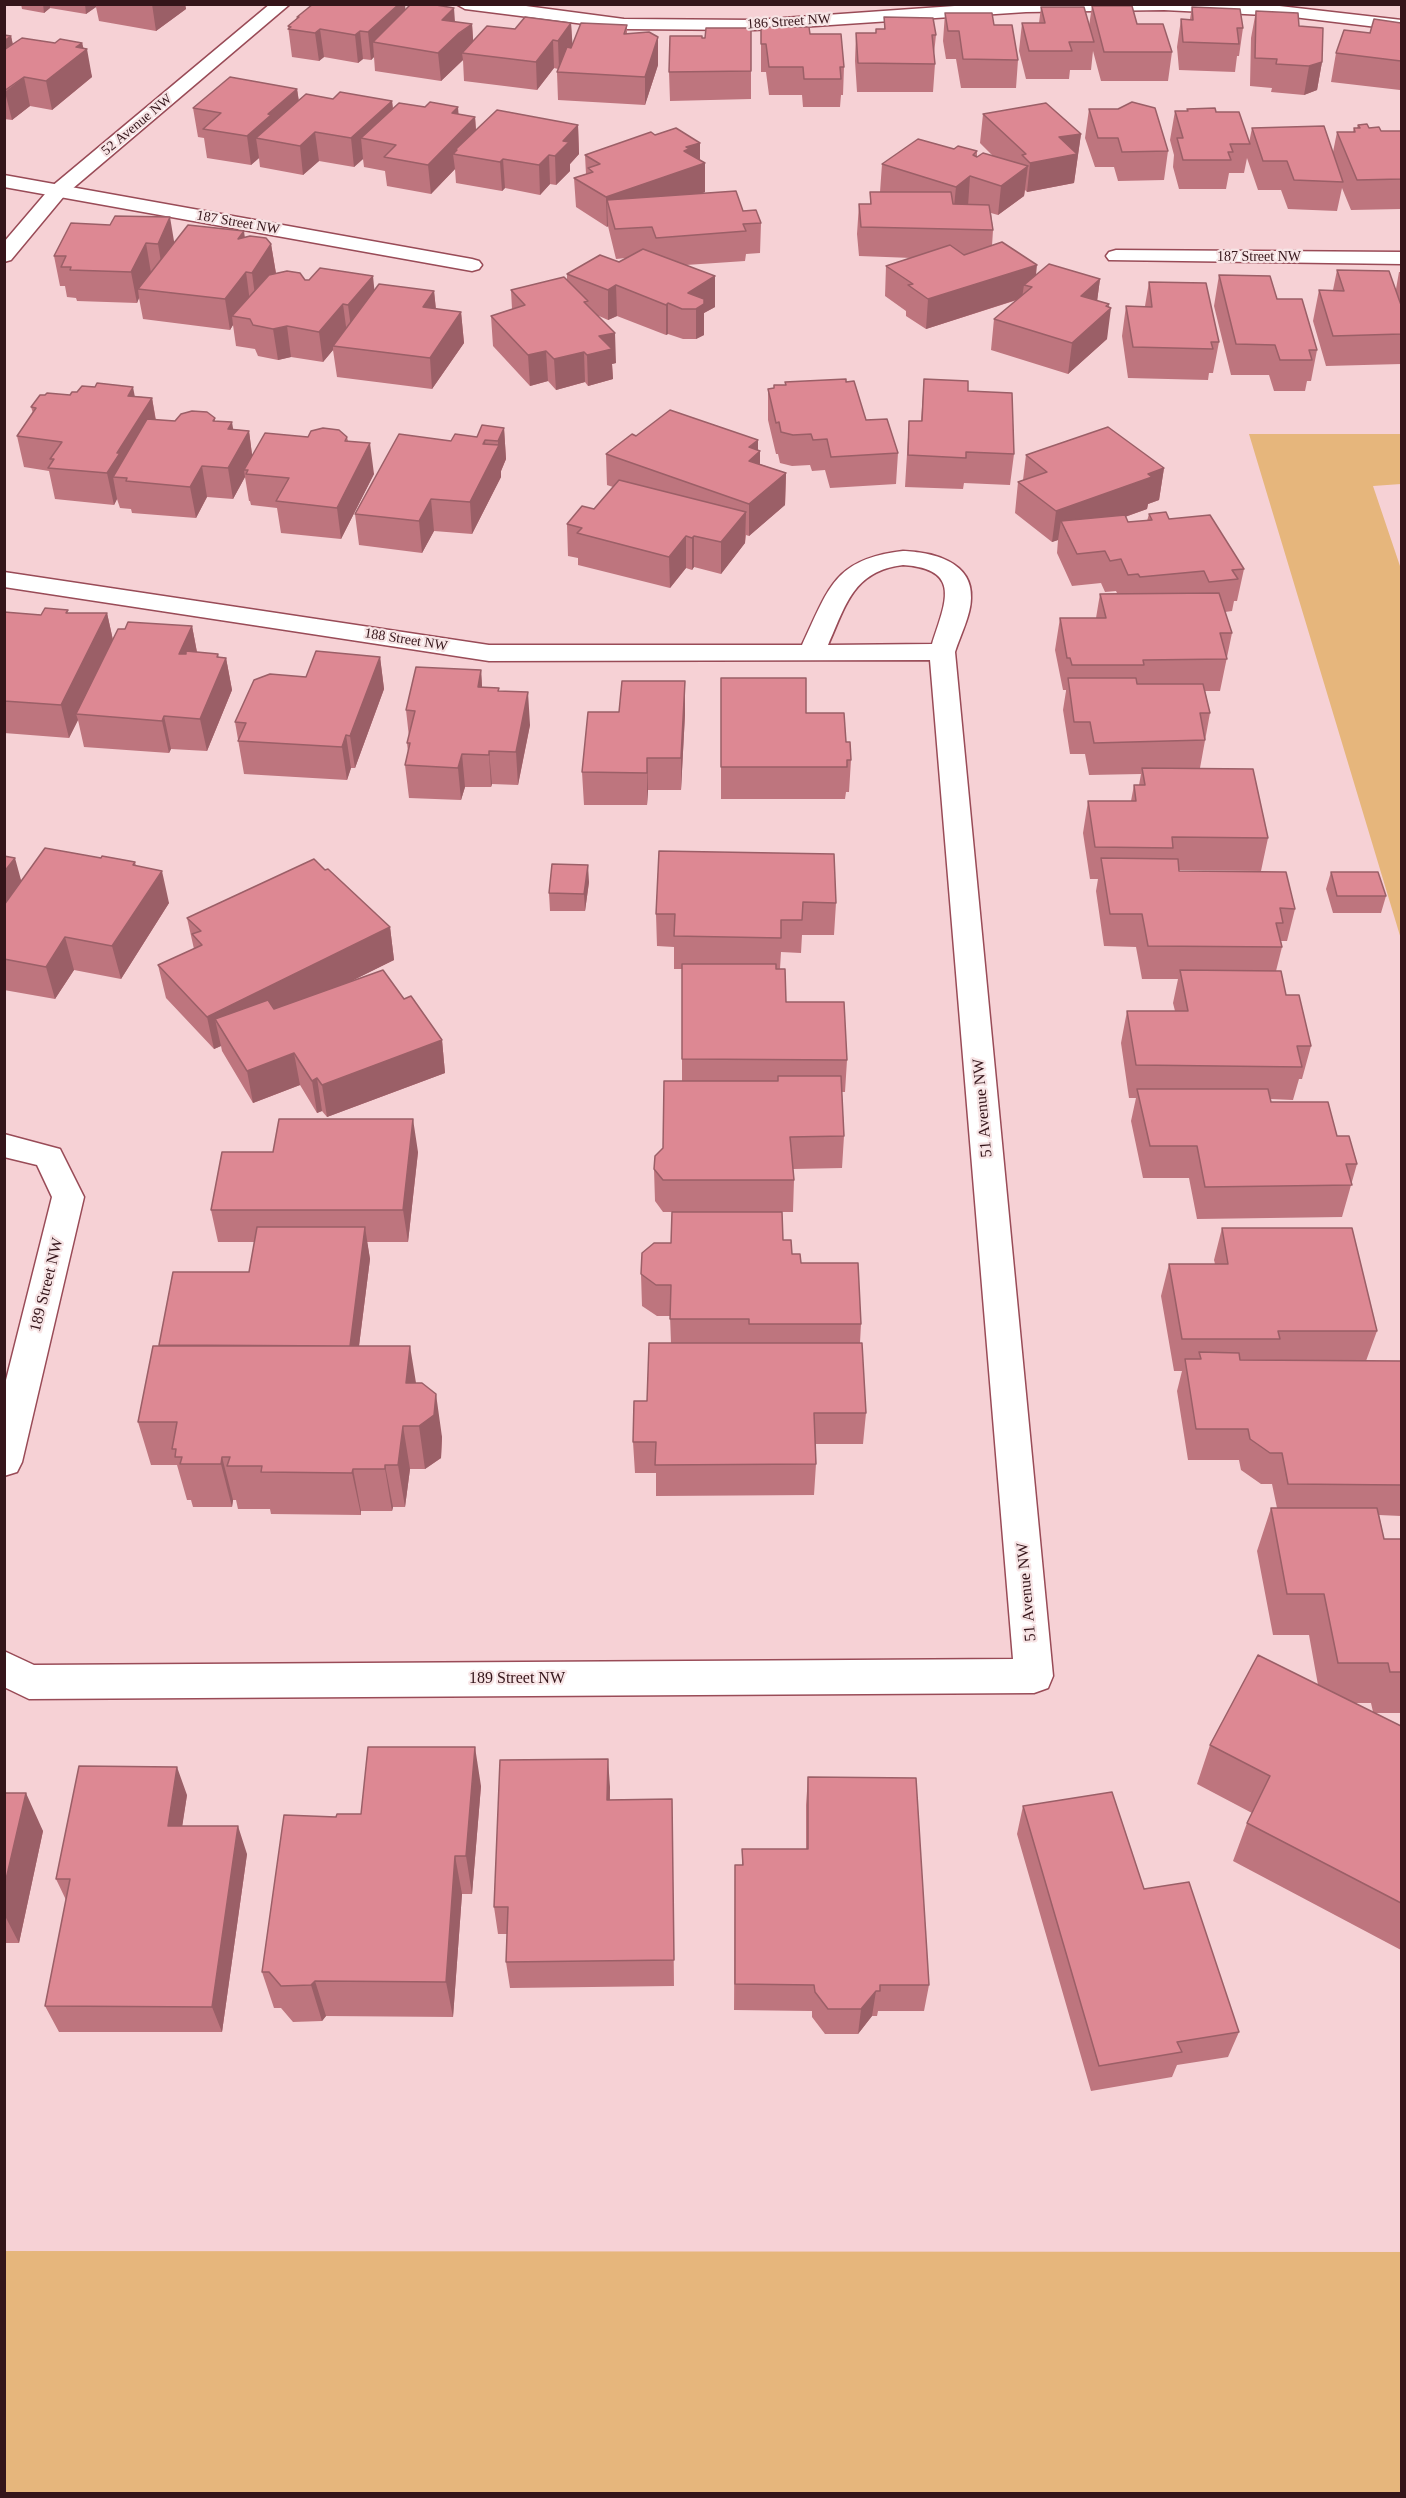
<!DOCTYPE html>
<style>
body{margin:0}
#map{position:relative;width:1406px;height:2498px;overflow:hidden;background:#f6d1d5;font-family:Georgia,serif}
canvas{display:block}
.frame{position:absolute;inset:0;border:6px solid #35151a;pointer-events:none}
</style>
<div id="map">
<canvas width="1406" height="2498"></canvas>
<div class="frame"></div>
</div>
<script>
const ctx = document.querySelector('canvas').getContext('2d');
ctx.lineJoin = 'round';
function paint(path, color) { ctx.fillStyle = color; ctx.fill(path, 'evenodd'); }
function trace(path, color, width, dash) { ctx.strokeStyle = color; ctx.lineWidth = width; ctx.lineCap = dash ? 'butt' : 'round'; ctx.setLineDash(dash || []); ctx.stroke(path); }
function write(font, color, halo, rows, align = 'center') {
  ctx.font = font + ' Georgia,serif'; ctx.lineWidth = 4.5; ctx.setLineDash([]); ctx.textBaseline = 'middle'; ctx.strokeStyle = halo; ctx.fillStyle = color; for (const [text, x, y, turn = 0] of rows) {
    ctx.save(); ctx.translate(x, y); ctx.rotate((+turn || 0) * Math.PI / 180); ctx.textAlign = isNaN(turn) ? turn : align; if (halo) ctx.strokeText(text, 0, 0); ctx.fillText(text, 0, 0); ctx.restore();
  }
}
paint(new Path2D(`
 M1249,434H1401V484L1373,486L1401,569V939Z
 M4,2251L1401,2252V2493H5Z`), '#e6b67c');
const street = new Path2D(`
 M456,4H511L624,19L755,20L983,4H1262L1402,20V30L1285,16L1164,10L1026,12L755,30L624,29L465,9Z
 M4,175L472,259L479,261L482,265L479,269L472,271L4,187Z
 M1116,250L1402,252V264L1109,260L1106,256L1109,252Z
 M903,551C931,552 973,561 971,598C971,615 960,636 955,652L1053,1676L1048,1688L1034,1693L29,1699L4,1687V1651L34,1665L1013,1659L930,660L489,661L4,587V572L489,645H802C829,588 834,559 903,551ZM903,565C963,569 945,603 932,644L828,645C846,605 853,571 903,565Z
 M4,1134L60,1149L84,1197L22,1462L17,1472L4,1476V1388L52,1197L37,1165L4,1157Z`);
const secondary = new Path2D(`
 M270,4H290L65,195L11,260L4,262V242L51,187Z`);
trace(street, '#994b57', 3);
trace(secondary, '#994b57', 3);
paint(street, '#fff');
paint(secondary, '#fff');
paint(new Path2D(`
 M21,4H185L186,9L156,31L99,21L96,7L86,14L50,8L44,13L22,9Z
 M1092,6L1137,24L1172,52L1168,81H1101L1093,51L1091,70H1070L1069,79H1026L1019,51L1022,23H1039L1041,7L1089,26Z
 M1192,7L1243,28L1239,56H1237L1235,72L1179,70L1177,47L1181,19H1190Z
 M405,10L455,22L472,24L473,41L515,29L571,23L572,45L627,25V34L658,65L645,105L558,100L557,72L558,69L554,68L537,90L464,81L463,60L441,81L375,71L374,57L371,60L363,59L358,63L324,57L319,61L292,57L288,26L297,18V17Z
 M1256,11L1299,26L1322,62L1317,90L1304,95L1271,92L1272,88L1250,86L1251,38Z
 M945,13L994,25L1018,60L1016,88H961L956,59H946L943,41Z
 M884,17L936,35L934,54L935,64L933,92H857L855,61L856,33H876L884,29Z
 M1401,23V82L1400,90L1331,82L1336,53L1370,33Z
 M761,27L810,34L844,67L843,95H841L840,107H803L802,95H769L766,72H761Z
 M4,35L11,36L13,45L82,43L92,77L52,110L30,106L12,120L4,119Z
 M702,38L751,71V99L670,101L669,72Z
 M297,89L299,101L333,99L392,101L393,109L425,107H458V115L475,117L476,130L578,125L579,154L570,164V171L556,185L550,184L540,195L505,188L502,191L456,183L455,169L431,194L387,186L385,171L364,167L363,159L354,167L319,161L303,175L260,167L259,158L251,165L207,158L204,138L198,137L193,108Z
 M1089,109L1168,151L1164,180L1118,181L1114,167H1095L1085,138Z
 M1187,109L1216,112L1249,143L1252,128L1333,152L1337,132H1353L1354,128H1357L1358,125L1381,131H1401V209L1351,210L1342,188L1337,211L1288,209L1281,190H1258L1247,158L1244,173H1229L1226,189H1179L1173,167L1174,155L1170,140L1175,111H1187Z
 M983,114L1081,134L1074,183L1027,192L1025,190L1024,196L998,215L991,213L993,230L992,246L1036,274L1100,279L1097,301L1108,307L1107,339L1068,374L991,350L994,319L1017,300L926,329L906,316V311L885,296L886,266L912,258L859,256L857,234L859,204H870V192H880L882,164L954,149L977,151V156L994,157L980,143Z
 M585,155L700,161L705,192L703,193L743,211L761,223L760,253L746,254L745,261L686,265L715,307L704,313V335L696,339H683L668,334L666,335L617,316L608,320L599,316L616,363L612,364L613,379L588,386L585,382L556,390L548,381L530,386L493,346L491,316L512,309L511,290L567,280V274L619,262L626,258L616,259L608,226L607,227L576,207L574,178L586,174Z
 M71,223L174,242L244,231V237L271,244L276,273L305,280L375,290L434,291L436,309L461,312L464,343L432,389L337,377L333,350L323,362L291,357L278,360L258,356L255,349L236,346L233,325L230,330L143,319L139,298L137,303L77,301L76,298L67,297L65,286H60L54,256Z
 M1337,270L1396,289L1399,272H1401V364L1326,366L1313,321L1319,290H1333Z
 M1219,275L1277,299L1317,350L1311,381H1307L1305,391H1274L1269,375H1231L1214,306Z
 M1149,282L1219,342L1213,373H1209L1208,380L1128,378L1122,336L1126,306H1145Z
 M924,379L968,391L1014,454L1010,485L964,483L963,489L905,487L909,421H921Z
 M785,382L866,420L898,453L896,484L830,488L825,470L812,471L810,465L792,466L780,463L778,454H776L768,420V389L774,388L785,385Z
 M45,395L135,396L152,398L156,420L175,421L215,418V421L233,429L249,431L252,455L308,437H347L348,441L374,474L341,539L281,533L277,508L251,505L250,501H249L245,477L233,499L207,497L196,518L132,513L131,509L120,508L117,499L114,505L55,499L49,471L24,467L17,436L33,413L31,407Z
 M504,428L506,459L501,471V477L472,534L434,531L422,553L359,545L355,514L451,441L477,437Z
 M636,436L758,450L760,464L786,473L785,505L749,536L746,535L745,543L721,574L694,567L692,570L686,568L670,588L578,565V558L568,556L567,524L594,509L613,487L607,485L606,454Z
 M1026,455L1164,468L1159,500L1148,504L1147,509L1125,517L1128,522L1147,521L1149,514L1169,519L1244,569L1237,601H1234L1232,611L1225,612L1232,633L1220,691H1205L1210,713L1200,768L1268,838L1261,871L1179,870V871L1295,909L1287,941H1281L1282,947L1276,971L1286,995L1311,1046L1302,1079H1299L1293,1100L1270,1099L1271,1102L1337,1136L1357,1164L1342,1217L1197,1219L1189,1178H1143L1131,1121L1136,1098H1129L1121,1043L1127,1011H1175L1173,1003L1178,979H1142L1136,947L1104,946L1096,891L1098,879H1090L1083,833L1088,801H1131L1134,785H1139L1141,774L1089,775L1085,754H1070L1063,710L1066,691V690H1063L1055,650L1060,618H1096L1100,594L1117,593L1116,591L1105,592L1101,583L1072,586L1057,553L1058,540L1052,542L1015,513L1018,482L1023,480Z
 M4,612L41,615L69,613H107L113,640L125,629L192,626L197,652L219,657L226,658L232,690L207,751L171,749L169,753L84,747L78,720L69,738L4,733Z
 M380,657L384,689L355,768H351L347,780L244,774L235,722L306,677Z
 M481,670L482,687L499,688V691L530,725L518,785L492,784L491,787H465L461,800L409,798L405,765L408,752L407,743L409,737L406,710Z
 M721,678L806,713L846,742L851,760L849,792H846L845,799H721Z
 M685,681V714L681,790H648L647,805H584L582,772L619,712Z
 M659,851L836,903L834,935H802L801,953L781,952L780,969L786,1002L847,1060L845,1092H842L844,1136L842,1168L793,1169L794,1180L793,1212H782L783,1240L792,1254L861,1324L860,1343L866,1413L863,1444H815L816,1464L814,1495L656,1496V1473H635L633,1442L647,1401L671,1343L670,1316H657L642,1306L641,1274L671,1243L672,1212H663L655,1201L654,1169L663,1148L682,1081V969H674V947L657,946L656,914Z
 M4,856L21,881L101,858L135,862L136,866L169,903L121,979L74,970L55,999L4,990Z
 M325,870L390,927L394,960L349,982L404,999L442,1040L445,1073L327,1117L322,1111L317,1113L300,1085L253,1103L222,1051L221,1046L214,1049L166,998L158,965L194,949L187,918Z
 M1331,872L1386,896L1381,913H1333L1326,889Z
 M589,882L585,911H550L549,893Z
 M418,1152L408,1242H367L370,1259L359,1346L416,1383L442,1437L441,1458L425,1469H410L405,1507H393L392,1511H361V1515L271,1514L270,1509H238L236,1500H233L232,1507H193L191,1500H187L177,1465H151L138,1422L159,1345L249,1272L255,1242H218L211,1210Z
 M1222,1228L1377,1331L1366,1361H1401V1516L1379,1515L1384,1539H1401V1713H1374L1401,1726V1950L1233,1861L1247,1823L1252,1813L1197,1784L1210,1745L1318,1685L1309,1635H1273L1257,1551L1271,1508H1277L1272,1484H1261L1241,1470L1239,1460H1188L1177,1391L1182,1371H1174L1161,1296L1169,1264H1215L1214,1260ZM1355,1703H1371L1373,1712Z
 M808,1777L929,1985L924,2011H878L877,2016H872L858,2034H825L812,2017V2011L734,2010L735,1865H742V1849H806V1805Z
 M481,1786L472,1894H462L453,2017L326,2016L322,2021L293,2022L281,2008H274L262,1972L336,1817L361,1814Z
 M610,1787V1800L672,1799L674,1986L510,1988L506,1962L507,1934H498L494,1907Z
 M4,1793L43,1831L19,1943H4Z
 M187,1795L182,1826L247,1854L222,2032H59L45,2006L66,1900L56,1879Z
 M1023,1806L1239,2032L1228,2057L1177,2065L1172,2077L1091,2091L1017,1834Z`), '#be757e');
paint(new Path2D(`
 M43,4H50V8L44,13Z
 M85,4H96V7L86,14Z
 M152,4H185L186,9L156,31Z
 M399,4H405L407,28L373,42L374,57L371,60L368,32Z
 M454,8L456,36L472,24L474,52L462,53L463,60L441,81L438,53L442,20Z
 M571,23L573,51L559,69L558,41Z
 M320,29L324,57L319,61L315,33Z
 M360,31L363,59L358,63L355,35Z
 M11,36L17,64L4,73V41Z
 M658,37V65L645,105V77Z
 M553,40L554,68L537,90L536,62Z
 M82,43L84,51L87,49L92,77L52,110L46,81L76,47Z
 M1322,62L1317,90L1304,95L1309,66Z
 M24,77L30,106L12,120L5,92Z
 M297,89L301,117L256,138L259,158L251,165L247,136L268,114Z
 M392,101L395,130L361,138L363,159L354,167L351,138Z
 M458,107L460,133L475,117L477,146L455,150V154H453L455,169L431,194L428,165L452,113Z
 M578,125L579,154L570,164V171L556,185L555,156L563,141Z
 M315,132L319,161L303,175L300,146Z
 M1081,134L1074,183L1027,192L1030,163L1059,137Z
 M700,143V165L705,163V192L614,224L607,200L608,226L607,227L606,197L684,151L686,147Z
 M549,155L550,184L540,195L539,165Z
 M503,159L505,188L502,191L500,162Z
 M1028,166L1024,196L998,215L1001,186Z
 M970,176L968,206L953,216L956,187Z
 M170,217L175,247L163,274L158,244Z
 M244,231L248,261L238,239Z
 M146,243L151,273L138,289L139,298L137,303L131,272Z
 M271,244L276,274L256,303L252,273Z
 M1037,265L1034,295L1032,287L1024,285L1022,298L926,329L928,299Z
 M246,272L250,302L232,316L233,325L230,330L225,299Z
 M373,276L376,306L352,335L348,305Z
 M715,276V307L704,313V335L696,339V309L688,293Z
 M1100,279L1096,309L1081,296Z
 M616,285L617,316L608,320V290Z
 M434,291L437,321L423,307Z
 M668,303V334L666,335V305Z
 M343,304L347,334L333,346V350L323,362L319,332Z
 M1109,304L1108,311L1111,308L1107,339L1068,374L1072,343Z
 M461,312L464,343L432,389L430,358Z
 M287,326L291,357L278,360L273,329Z
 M615,333L616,363L612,364L613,379L588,386L587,355L599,336Z
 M546,351L548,381L530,386L528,355Z
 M584,352L585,382L556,390L554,359Z
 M133,387L139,418L152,398L157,429L113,477L117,499L114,505L107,473L117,453L128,396Z
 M232,422L237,452L249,431L253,462L248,470H244L245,477L233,499L228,468V429Z
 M504,428L506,459L501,471V477L472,534L470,502L483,444L485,440L487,468L498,447V441Z
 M758,440V453L760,451V483L749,492V447Z
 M370,443L374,474L341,539L337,508Z
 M202,466L207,497L196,518L190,487Z
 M1164,468L1159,500L1148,504L1147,509L1068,537L1061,521L1058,540L1052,542L1056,511Z
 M786,473L785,505L749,536V504Z
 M431,499L434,531L422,553L419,521Z
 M746,512L745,543L721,574V542Z
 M686,536V568L670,588L669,557Z
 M694,536V567L692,570V538Z
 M107,613L114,645L76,714L78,720L69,738L61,705Z
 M192,626L198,658L179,654Z
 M218,654L221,669L226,658L232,690L207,751L200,719L217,657Z
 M380,657L384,689L355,768L350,736Z
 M481,670L483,702L478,687Z
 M685,681V714L681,790V758Z
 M528,692L530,725L518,785L516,752Z
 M164,716L171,749L169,753L162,721Z
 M346,735L351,768L347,780L342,747Z
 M489,751L492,784L491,787L489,755Z
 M462,754L465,787L461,800L458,768Z
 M647,758L648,790L647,805Z
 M15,858L24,891L4,919V872Z
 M588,865L589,882L585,911L584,894Z
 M162,871L169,903L121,979L112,946Z
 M390,927L394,960L229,1042L215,1019L221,1046L214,1049L207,1017Z
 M65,937L74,970L55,999L46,967Z
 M442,1040L445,1073L327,1117L322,1085Z
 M294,1053L300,1085L253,1103L247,1071Z
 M317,1078L322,1111L317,1113L312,1081Z
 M413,1119L418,1152L408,1242L403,1210Z
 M365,1227L370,1259L355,1377L350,1346Z
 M410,1346L417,1389L406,1383Z
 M436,1394L442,1437L441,1458L425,1469L419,1426Z
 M403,1426L410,1469L405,1507L398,1465Z
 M222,1457L233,1500L232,1507L221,1464Z
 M385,1465L393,1507L392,1511L385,1469Z
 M353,1469L361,1511V1515L352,1473Z
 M475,1747L481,1786L472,1894L466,1856Z
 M608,1759L610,1787L609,1827L607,1800Z
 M177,1767L187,1795L178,1854L168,1826Z
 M26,1793L43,1831L19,1943L4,1914V1888Z
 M238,1826L247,1854L222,2032L212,2007Z
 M455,1856L462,1894L453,2017L446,1982Z
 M315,1981L326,2016L322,2021L311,1985Z
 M876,1991L872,2016L858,2034L861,2009Z`), '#9b5f67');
const building = new Path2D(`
 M313,4H399L368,32L360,31L355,35L320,29L315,33L288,29L291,27L288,26L299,17H297Z
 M411,4H430L454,8L442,20L472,24L459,33L438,53L373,42Z
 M1092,6H1132L1137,24H1163L1172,52H1104Z
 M1041,7H1084L1094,42H1069L1072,51H1029L1022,23H1045Z
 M1192,7L1240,9L1243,28H1237L1239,44L1183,42L1181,19L1193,20Z
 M1256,11L1298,13L1299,26L1323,28L1322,62L1309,66L1276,64L1277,59L1255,58Z
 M945,13H992L994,25H1012L1018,60L963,59L959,31H948Z
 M525,17L571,23L558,41L553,40L536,62L462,53L487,26L515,29Z
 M884,17L933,18L936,35H932L935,64L858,63L856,33H876V29H885Z
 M1374,19L1401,23V61L1336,53L1344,30L1370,33Z
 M581,23L627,25L624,34L649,32L658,37L645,77L557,72L567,47L571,48Z
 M761,27H809L810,34H841L844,67H840L841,79H804L803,67H769L766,44H761Z
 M706,28H751V71L669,72L670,36H702V38H705Z
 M4,35L11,36L4,41Z
 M22,38L55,43L60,39L82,43L76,47L87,49L46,81L24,77L4,91V50Z
 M230,77L297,89L268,114L271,115L247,136L203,129L221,113L193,108Z
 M340,92L392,101L351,138L315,132L300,146L256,138L306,94L333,99Z
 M430,102L458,107L452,113L475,117L428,165L384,157L396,145L361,138L399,103L425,107Z
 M1132,102L1155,108L1168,151L1122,152L1118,138H1098L1089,109H1118Z
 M1046,103L1081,134L1059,137L1077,154L1030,163L1022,155L1026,154L983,114Z
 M1215,108L1216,112H1239L1250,144H1230L1233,152H1228L1231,160H1183L1177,138H1183L1175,111H1188L1187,109Z
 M497,110L578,125L563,141L569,142L555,156L549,155L539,165L503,159L500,162L453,154L457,150H455Z
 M1367,124L1369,128L1379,127L1381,131H1401V179L1357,180L1337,132H1355L1354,128H1360L1358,125Z
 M1324,126L1343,182L1294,180L1287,161H1263L1252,128Z
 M676,128L700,143L686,147L689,149L684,151L705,163L606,197L574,178L593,172L588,168L600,164L585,155L651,132L655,135Z
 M918,139L954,149L958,146L977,151L973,155L977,157L983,153L1028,166L1001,186L970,176L956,187L882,164Z
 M736,191L743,211L756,210L761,223L743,224L746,231L656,238L652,227L615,229L607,200Z
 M870,192H951L953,204L989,205L993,230L861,227L859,204H871Z
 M115,216L170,217L158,244L146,243L131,272L70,270L71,267H61L66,256H54L71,223L110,225Z
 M188,225L244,231L238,239L250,236L266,238L271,244L252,273L246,272L225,299L138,289Z
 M1002,242L1037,265L928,299L908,285L913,284L886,266L950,245L964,255Z
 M643,249L715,276L688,293L704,299V304L696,309H682L668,303L666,305L616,285L608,290L567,274L600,255L619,262Z
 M1049,264L1100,279L1081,296L1109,304L1106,306L1111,308L1072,343L994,319L1032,287L1024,285Z
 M320,268L373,276L348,305L343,304L319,332L287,326L273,329L253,325L250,319L232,316L269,275L287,271L300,273L305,280H309Z
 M1337,270L1389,271L1401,305V334L1333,336L1319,290L1344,291Z
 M1219,275L1270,276L1277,299H1302L1317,350H1309L1312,360H1280L1275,345L1236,344Z
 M564,277L588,301L584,302L615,333L599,336L612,349L587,355L584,352L554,359L546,351L528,355L491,316L525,305L511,290Z
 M1149,282L1206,283L1219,342H1211L1213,349L1133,347L1126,306L1152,307Z
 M379,284L434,291L423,307L461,312L430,358L333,346Z
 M846,379V382L854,381L866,420L887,419L898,453L831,457L827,439L813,440L811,434L793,435L781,432L779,422L776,423L768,389L774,388V385H786L785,382Z
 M924,379L968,381V391L1012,393L1014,454L966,452V458L908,455L909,421H922Z
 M97,383L133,387L128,396L152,398L117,453H120L107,473L48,468L54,459H50L62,442L17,436L36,408L31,407L40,395H45L47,393L70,395L72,392H77L82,386L95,387Z
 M670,410L758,440L749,447L760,451L749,461L786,473L749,504L606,454L632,434L636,436Z
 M192,411L207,412L215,418L213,421L232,422L228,429L249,431L228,468L202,466L190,487L126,481L127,478L113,477L147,419L175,421L181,414Z
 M482,425L504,428L498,441L485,440L483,444L499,445L470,502L431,499L419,521L355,514L399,434L451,441L455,434L477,437Z
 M1108,427L1164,468L1148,474L1152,477L1056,511L1018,482L1047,472L1026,455Z
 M323,428L339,430L347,437L345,441L370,443L337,508L276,501L289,478L246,474L248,470H244L265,433L308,437L311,431Z
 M619,480L746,512L721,542L694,536L692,538L686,536L669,557L577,533L582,528L567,524L582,506L594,509Z
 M1166,512L1169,519L1210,515L1244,569L1232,570L1238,579L1209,582L1204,571L1140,577L1138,574L1128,575L1121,559L1110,561L1105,551L1077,554L1061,521L1125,515L1128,522L1152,520L1149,514Z
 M1219,593L1232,633H1220L1227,659L1143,660L1144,665H1072L1070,658H1067L1060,618H1106L1100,594Z
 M45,608L68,610L66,613H107L61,705L4,701V612L41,615Z
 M128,622L192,626L179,654H186V651L218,654L217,657L226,658L200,719L164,716L162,721L76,714L118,629H125Z
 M316,651L380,657L350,736L346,735L342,747L238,741L246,723L235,722L254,680L270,674L306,677Z
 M416,667L481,670L478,687L499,688L498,691L528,692L516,752L489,751V755L462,754L458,768L405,765L410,743H407L415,711L406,710Z
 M721,678H806V713H844L846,742H850L851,760H847V767H721Z
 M1068,678H1136L1137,684H1203L1210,713H1200L1205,740L1094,743L1090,722H1074Z
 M622,681H685L681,758H647V773L582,772L588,712H619Z
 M1142,768L1253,769L1268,838L1172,837L1173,848L1095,847L1088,801H1136L1134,785H1145Z
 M45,848L101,858L102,856L135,862L133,865L162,871L112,946L65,937L46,967L4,959V905Z
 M659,851L834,854L836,903L803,902L802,920H781V938L674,936L675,914H656Z
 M4,856L15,858L4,872Z
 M1101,858L1178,859L1179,871L1286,872L1295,909L1280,908L1283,923H1276L1282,947L1148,946L1142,914H1110Z
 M314,859L325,870L328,869L390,927L207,1017L158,965L202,945L192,934L201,931L187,918Z
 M552,864L588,865L584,894L549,893Z
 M1331,872H1378L1386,896H1337Z
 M682,964H776V969H785L786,1002H844L847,1060L682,1059Z
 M383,970L404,999L411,996L442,1040L322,1085L317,1078L312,1081L294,1053L247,1071L215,1019L268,1000L274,1009Z
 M1180,970L1281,971L1286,995H1299L1311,1046H1297L1302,1067L1136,1065L1127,1011H1188Z
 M778,1076H841L844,1136L790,1137L794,1180H663L654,1169L655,1156L663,1148L664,1081H778Z
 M1137,1089H1268L1271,1102H1328L1337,1136H1349L1357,1164H1346L1352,1185L1205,1187L1197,1146H1150Z
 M279,1119H413L403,1210H211L222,1152H273Z
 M672,1212H782L783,1240H791L792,1254H800L801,1263H858L861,1324H749V1319H670L671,1285H656L641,1274L642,1253L654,1243H671Z
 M257,1227H365L350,1346L159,1345L173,1272H249Z
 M1222,1228H1352L1377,1331H1278L1280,1339H1182L1169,1264H1228Z
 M649,1343H862L866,1413H814L816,1464L655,1465L656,1442H633L634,1401H647Z
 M153,1346H410L406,1383H422L436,1394L434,1415L419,1426H403L398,1465H385V1469H353L352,1473L261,1472L262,1466H227L230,1457H222L221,1464H180L182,1457H175L176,1449H172L177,1422H138Z
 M1199,1352L1239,1353L1240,1360L1401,1361V1485L1288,1484L1282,1453H1270L1250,1439L1248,1429H1196L1185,1359H1201Z
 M1271,1508H1377L1384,1539H1401V1672H1390L1388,1663H1338L1324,1594H1287Z
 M1258,1655L1401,1726V1903L1247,1823L1270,1776L1210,1745Z
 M368,1747H475L466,1856H455L446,1982L315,1981L311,1985L281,1986L269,1972H262L284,1815L336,1817L337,1814H361Z
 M608,1759L607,1800L672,1799L674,1960L506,1962L508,1907H494L500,1760Z
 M79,1766L177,1767L168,1826H238L212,2007L45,2006L70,1879H56Z
 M808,1777L916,1778L929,1985H880V1991H876L861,2009H828L815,1992L814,1985L735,1984V1865H743L742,1849H808Z
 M1112,1792L1144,1889L1189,1882L1239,2032L1177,2042L1182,2052L1099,2066L1023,1806Z
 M4,1793H26L4,1888Z`);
paint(building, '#dd8893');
trace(building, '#9b5f67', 1.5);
write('14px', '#35151a', '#f7e4e5', [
 ["186 Street NW",789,22,-4],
 ["52 Avenue NW",137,125,-40],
 ["187 Street NW",238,223,10],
 ["187 Street NW",1259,257],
 ["188 Street NW",406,640,9]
]);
write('16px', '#35151a', '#f7e4e5', [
 ["51 Avenue NW",983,1108,-95],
 ["189 Street NW",47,1285,-76],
 ["51 Avenue NW",1027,1592,-95],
 ["189 Street NW",517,1679]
]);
</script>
